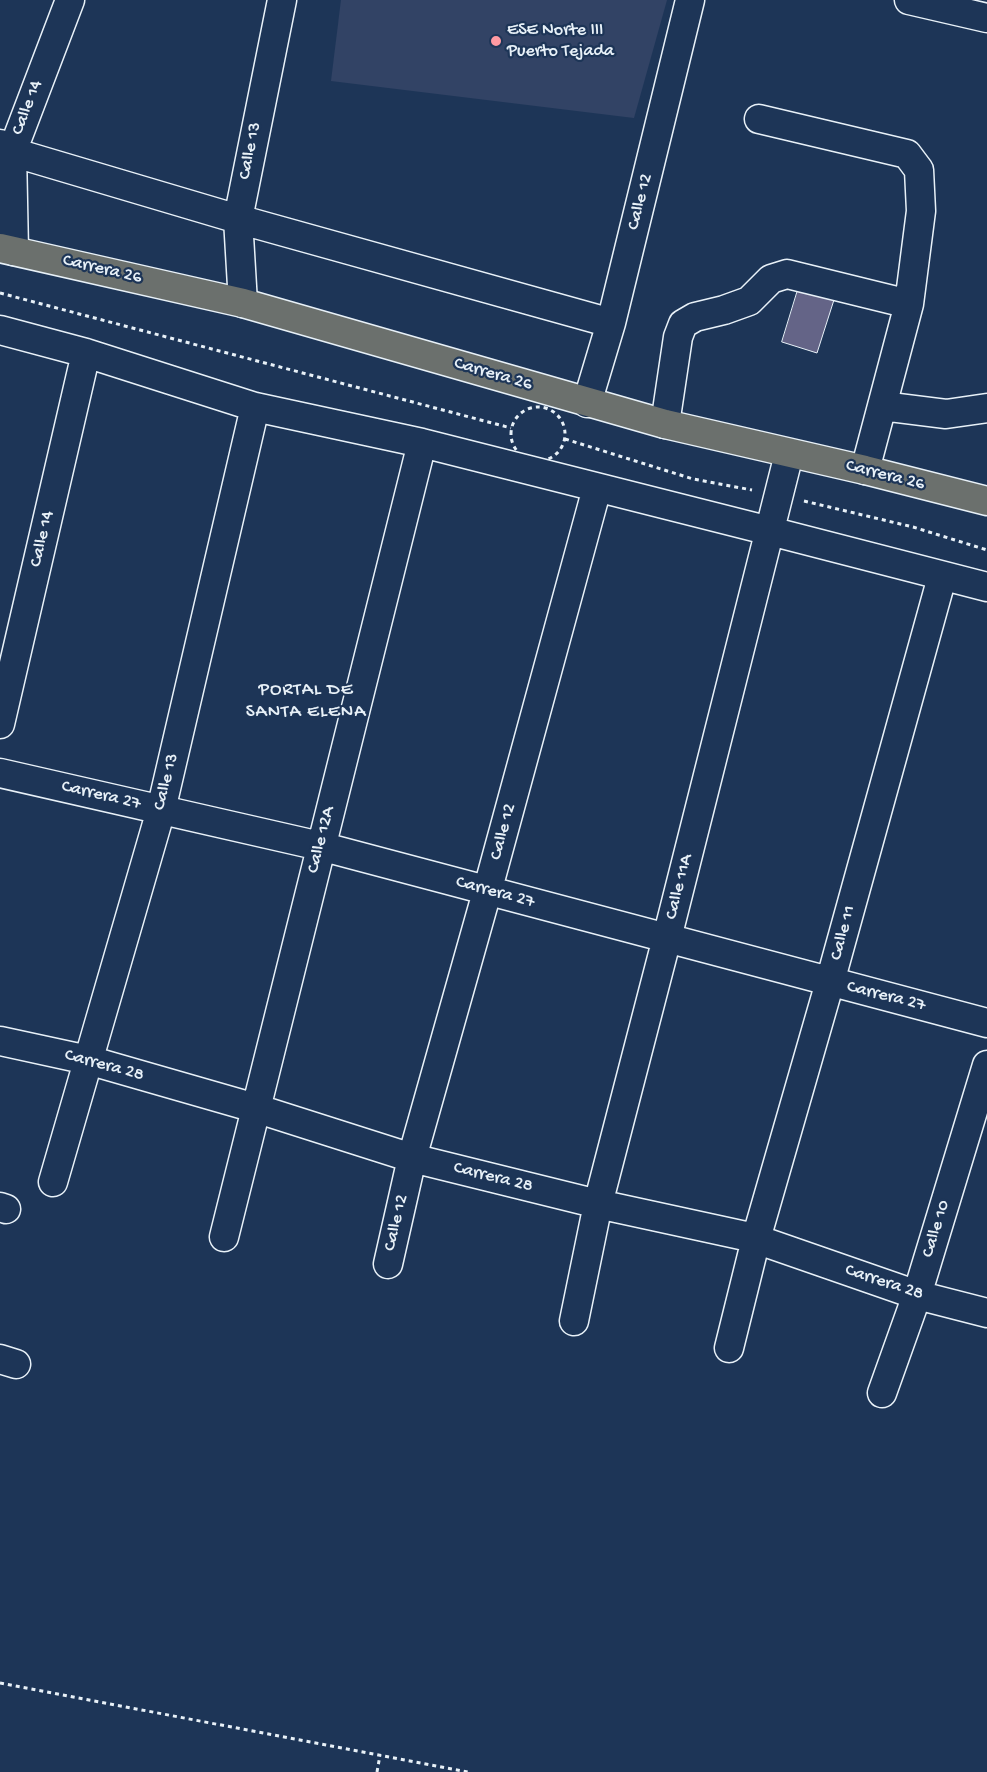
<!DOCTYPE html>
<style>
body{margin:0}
canvas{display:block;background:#1d3557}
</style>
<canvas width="987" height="1772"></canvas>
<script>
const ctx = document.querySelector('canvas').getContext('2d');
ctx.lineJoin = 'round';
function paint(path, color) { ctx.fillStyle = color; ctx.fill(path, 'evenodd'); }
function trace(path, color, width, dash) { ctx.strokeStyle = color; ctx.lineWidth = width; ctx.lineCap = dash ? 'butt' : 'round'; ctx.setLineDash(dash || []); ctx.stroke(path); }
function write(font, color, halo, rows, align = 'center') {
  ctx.font = font + ' "Gochi Hand",sans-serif'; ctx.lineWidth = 4.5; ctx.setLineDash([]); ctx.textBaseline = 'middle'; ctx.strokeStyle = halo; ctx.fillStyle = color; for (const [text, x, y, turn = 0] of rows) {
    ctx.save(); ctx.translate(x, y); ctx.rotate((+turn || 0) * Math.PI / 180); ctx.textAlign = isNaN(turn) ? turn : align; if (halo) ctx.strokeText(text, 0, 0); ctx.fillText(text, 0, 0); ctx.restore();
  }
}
paint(new Path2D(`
 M341,0H667L634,118L331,81Z`), '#324365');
const building = new Path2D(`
 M804,270L840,281L817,353L782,342Z`);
paint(building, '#646487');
trace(building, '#e8f1f8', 1);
const minor = new Path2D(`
 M909,0L987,18
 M759,119L907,154L919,170L921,211L909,304L865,470
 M0,144L12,152L238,219L611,323
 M14,251L12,152L70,0
 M243,303L238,219L282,0
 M0,330L86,353L255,407L422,443L770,531L987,587
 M587,403L611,323L690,0
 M882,406L946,414L987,408
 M665,424L678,337L683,324L695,317L724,310L749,301L771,279L787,274L909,304
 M0,724L86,353
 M0,773L320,846L987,1023
 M0,1041L88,1060L255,1108L412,1158L598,1204L750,1237L917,1295L987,1313
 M53,1182L161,810L255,407
 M0,1207L6,1209
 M224,1237L422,443
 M388,1264L412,1158L487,892L597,488
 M574,1321L598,1204L667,938L789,454
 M729,1348L756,1239L830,982L942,577
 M0,1359L16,1364
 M882,1393L917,1295L987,1065`);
const major = new Path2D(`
 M0,248L243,303L665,424L865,470L987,501`);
trace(minor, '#e8f1f8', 31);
trace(major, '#e8f1f8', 31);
trace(new Path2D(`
 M0,293L511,428
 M511 434a27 27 0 1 1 54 0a27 27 0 1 1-54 0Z
 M565,439L693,479L752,490
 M804,501L913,527L987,550
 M0,1683L468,1772
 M377,1772L380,1755`), '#e8f1f8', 3, [4, 4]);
trace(minor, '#1d3557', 28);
trace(major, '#6b706d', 28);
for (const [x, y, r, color] of [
 [496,41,6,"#ff9aa2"]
]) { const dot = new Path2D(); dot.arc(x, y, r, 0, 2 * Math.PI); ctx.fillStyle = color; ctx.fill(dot); trace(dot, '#1d3557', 2); }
write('18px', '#e8f1f8', '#1d3557', [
 ["ESE Norte III",507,31],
 ["Puerto Tejada",507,52]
], 'left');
write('18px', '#e8f1f8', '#1d3557', [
 ["Calle 14",28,108,-69],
 ["Calle 13",251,151,-79],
 ["Calle 12",641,202,-76],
 ["Carrera 26",102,270,13],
 ["Carrera 26",493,375,16],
 ["Carrera 26",885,476,14],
 ["Calle 14",43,539,-77],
 ["Calle 13",167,782,-76],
 ["Carrera 27",101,796,13],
 ["Calle 12",504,832,-75],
 ["Calle 12A",322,840,-76],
 ["Calle 11A",680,887,-76],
 ["Carrera 27",495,893,15],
 ["Calle 11",844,933,-75],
 ["Carrera 27",886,997,14],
 ["Carrera 28",104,1066,15],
 ["Carrera 28",493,1178,14],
 ["Calle 12",397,1223,-77],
 ["Calle 10",937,1229,-73],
 ["Carrera 28",884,1283,18]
]);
ctx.letterSpacing = '1px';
write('19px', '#e8f1f8', '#1d3557', [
 ["PORTAL DE",306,691],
 ["SANTA ELENA",306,713]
]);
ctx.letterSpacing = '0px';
</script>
